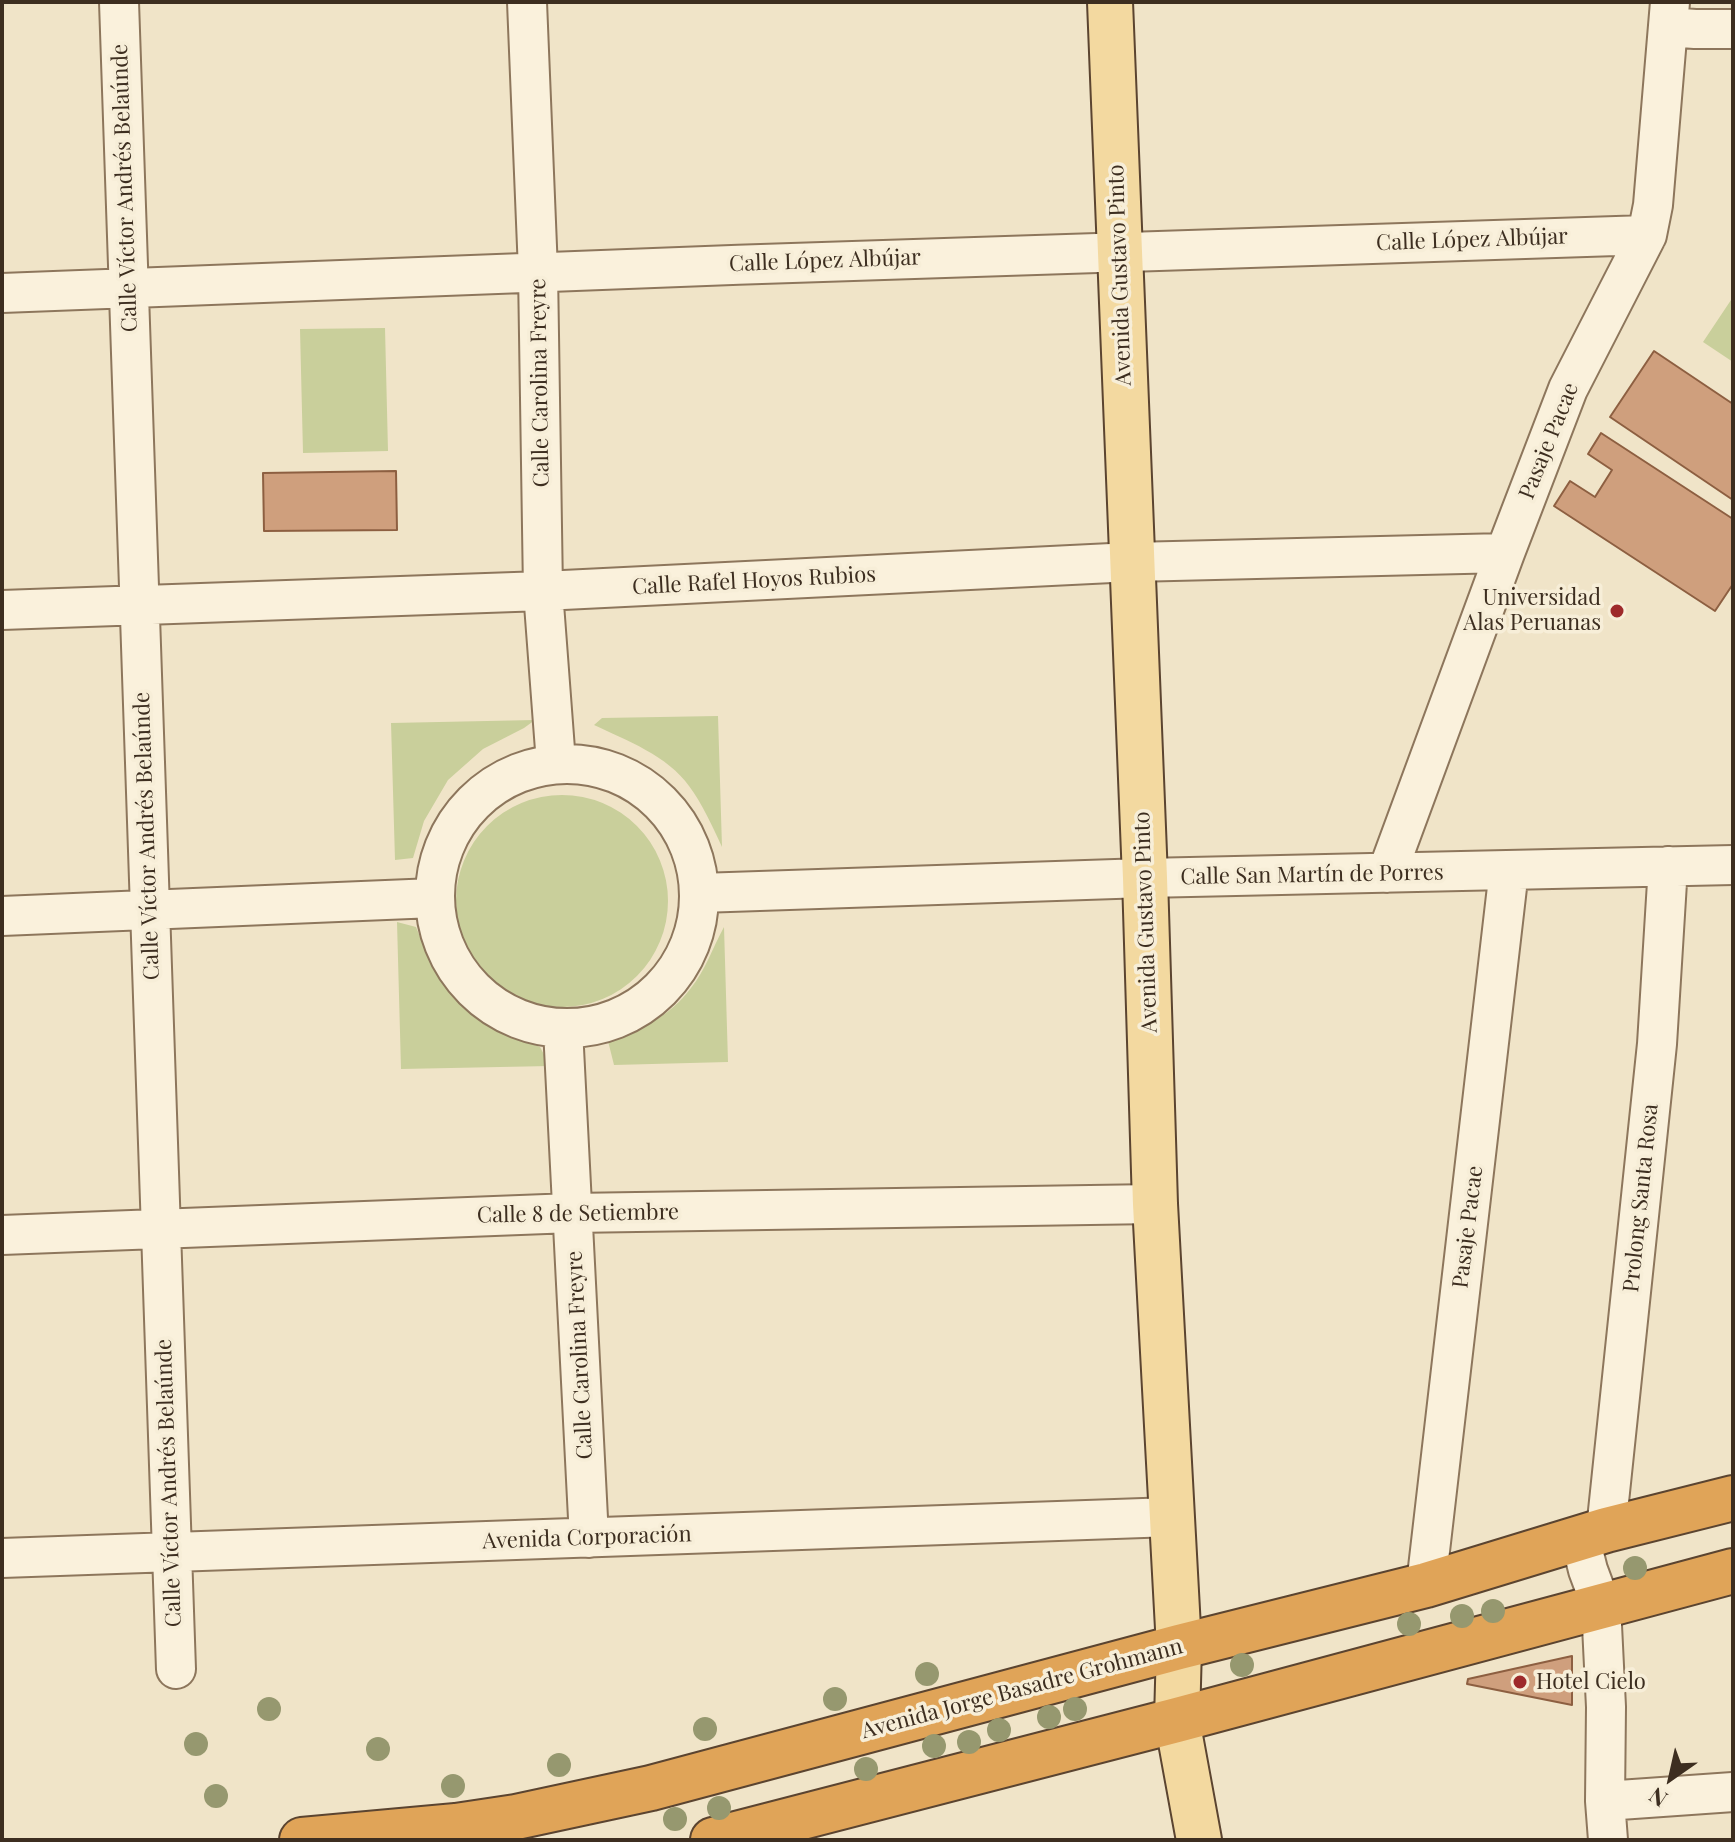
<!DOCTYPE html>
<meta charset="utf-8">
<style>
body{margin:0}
#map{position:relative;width:1735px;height:1842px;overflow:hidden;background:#f0e4c8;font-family:"Playfair Display",serif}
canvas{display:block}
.frame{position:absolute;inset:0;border:4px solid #3d2e20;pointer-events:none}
.north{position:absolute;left:1631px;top:1738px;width:80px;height:80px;-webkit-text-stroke:6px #f7eed8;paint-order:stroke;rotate:214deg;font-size:22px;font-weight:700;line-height:32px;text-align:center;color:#3d2e20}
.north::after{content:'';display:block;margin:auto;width:28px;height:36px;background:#3d2e20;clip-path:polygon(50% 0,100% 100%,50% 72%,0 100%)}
</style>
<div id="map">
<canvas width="1735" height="1842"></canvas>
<div class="frame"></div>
<div class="north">N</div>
</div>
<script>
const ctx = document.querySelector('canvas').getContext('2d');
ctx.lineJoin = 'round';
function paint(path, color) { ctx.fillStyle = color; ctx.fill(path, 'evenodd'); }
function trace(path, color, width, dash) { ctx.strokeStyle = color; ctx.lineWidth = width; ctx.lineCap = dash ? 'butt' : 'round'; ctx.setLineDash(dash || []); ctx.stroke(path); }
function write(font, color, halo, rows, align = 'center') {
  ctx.font = font + ' "Playfair Display",serif'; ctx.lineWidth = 7; ctx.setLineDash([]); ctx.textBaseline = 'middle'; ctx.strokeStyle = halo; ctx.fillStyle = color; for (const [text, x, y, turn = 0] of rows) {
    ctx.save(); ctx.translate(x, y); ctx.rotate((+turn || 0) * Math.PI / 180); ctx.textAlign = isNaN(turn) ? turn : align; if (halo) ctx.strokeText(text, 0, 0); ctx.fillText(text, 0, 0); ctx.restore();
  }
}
paint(new Path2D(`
 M1733,297V362L1703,342Z
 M385,328L388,451L303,453L300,329Z
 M718,716L722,847C713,828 702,803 689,786C668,756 626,740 594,725L602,718Z
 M535,720L524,728L483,749L448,780L424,821L413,858L395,860L391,723Z
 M456 901a106 106 0 1 1 212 0a106 106 0 1 1-212 0Z
 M397,922L416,927L425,949L444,982L468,1011L503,1033L540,1047L550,1066L401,1069Z
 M724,927L728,1062L614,1065L608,1041C640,1031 670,1016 691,988C705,971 713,947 724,927Z`), '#c9cf9b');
const building = new Path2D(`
 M1654,351L1733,404V500L1610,417Z
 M1601,433L1733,519V584L1715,611L1554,506L1570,481L1595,497L1612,470L1588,454Z
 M396,471L397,530L264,531L263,473Z
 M1572,1656V1705L1467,1684L1468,1679Z`);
paint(building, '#cf9f7d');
trace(building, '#8d5f41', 2);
const minor = new Path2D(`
 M119,2L176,1669
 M527,2L538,271L543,591L556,763
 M1668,27L1695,29H1733
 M2,293C550,271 1099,251 1647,235
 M2,610L543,591L1132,562L1505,553
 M435 896a132 132 0 1 1 264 0a132 132 0 1 1-264 0Z
 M1387,873L1505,553L1568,389L1647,235L1653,205L1670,2
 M700,893L1145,878L1733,865
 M2,916L434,898
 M563,1029L589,1538
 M2,1235L572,1213L1155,1204
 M1606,1530L1657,1044L1668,866
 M1580,1538L1588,1570L1601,1605L1606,1707L1605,1801L1608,1840
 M2,1558L1172,1517
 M1426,1585L1509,870
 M1605,1801L1733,1792`);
const major = new Path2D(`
 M1110,2L1145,878L1155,1204L1179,1647L1177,1720L1199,1840`);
const highway = new Path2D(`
 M302,1840L456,1826L516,1817L651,1788L1179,1647L1426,1585L1606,1530L1733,1498
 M713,1840L1177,1720L1733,1571`);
trace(minor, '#8d765c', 42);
trace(major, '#5b4430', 48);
trace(highway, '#5b4430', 48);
trace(minor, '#faf1dc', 38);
trace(major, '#f3d9a0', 44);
trace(highway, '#e0a458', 44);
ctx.fillStyle = '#96986f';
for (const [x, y] of [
 [1635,1568],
 [1493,1611],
 [1462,1616],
 [1409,1624],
 [1242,1665],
 [927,1674],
 [835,1699],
 [269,1709],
 [1075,1709],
 [1049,1717],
 [705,1729],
 [999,1730],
 [969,1742],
 [196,1744],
 [934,1746],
 [378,1749],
 [559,1765],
 [866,1769],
 [453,1786],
 [216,1796],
 [719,1808],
 [675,1819]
]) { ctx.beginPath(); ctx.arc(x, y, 12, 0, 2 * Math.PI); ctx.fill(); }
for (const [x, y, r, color] of [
 [1617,611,8,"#9e2a2b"],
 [1520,1682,8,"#9e2a2b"]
]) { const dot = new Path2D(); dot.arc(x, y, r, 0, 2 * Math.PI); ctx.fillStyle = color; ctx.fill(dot); trace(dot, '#f7eed8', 3); }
write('22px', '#3d2e20', '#f7eed8', [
 ["Calle Víctor Andrés Belaúnde",125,188,-92],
 ["Calle López Albújar",1472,240,-2],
 ["Calle López Albújar",825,261,-2],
 ["Avenida Gustavo Pinto",1120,275,-92],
 ["Calle Carolina Freyre",540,383,-91],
 ["Pasaje Pacae",1549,441,-68],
 ["Calle Rafel Hoyos Rubios",754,581,-3],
 ["Calle Víctor Andrés Belaúnde",147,836,-92],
 ["Calle San Martín de Porres",1312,875,-1],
 ["Avenida Gustavo Pinto",1146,922,-92],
 ["Prolong Santa Rosa",1641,1198,-84],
 ["Calle 8 de Setiembre",578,1214,-1],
 ["Pasaje Pacae",1468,1227,-83],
 ["Calle Carolina Freyre",580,1355,-93],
 ["Calle Víctor Andrés Belaúnde",169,1483,-92],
 ["Avenida Corporación",587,1538,-2],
 ["Avenida Jorge Basadre Grohmann",1022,1689,-15]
]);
write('22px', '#3d2e20', '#f7eed8', [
 ["Universidad",1601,598],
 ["Alas Peruanas",1601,623],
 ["Hotel Cielo",1536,1682,"left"]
], 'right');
</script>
